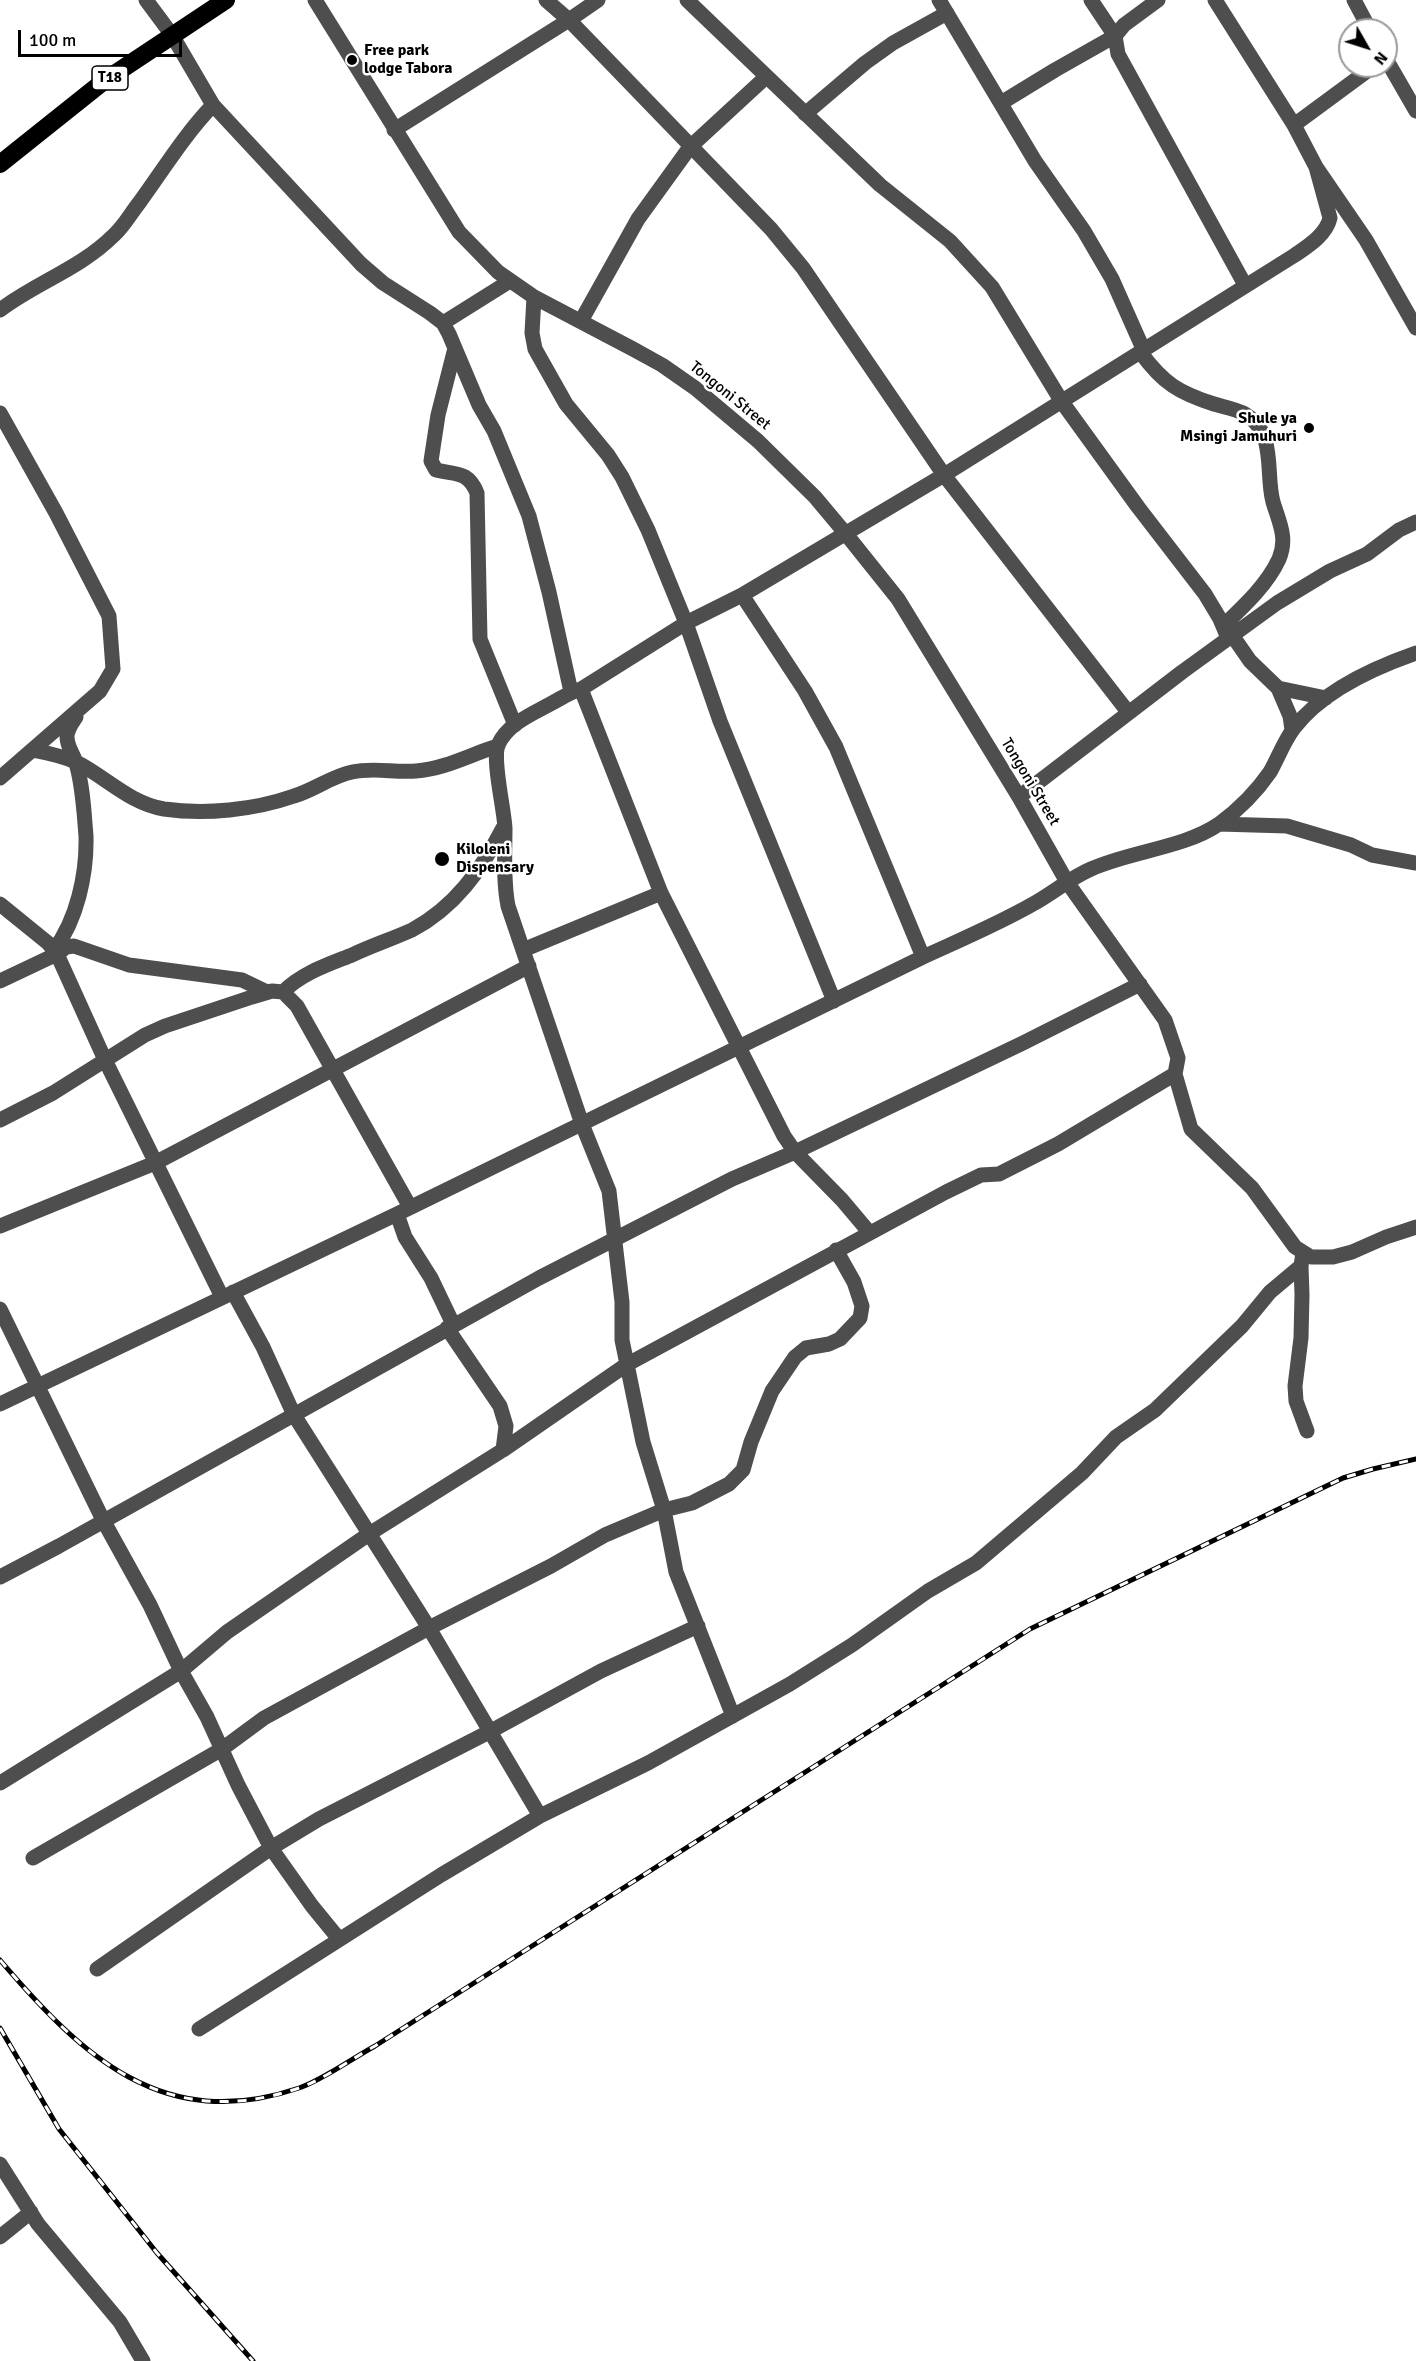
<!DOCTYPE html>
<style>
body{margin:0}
#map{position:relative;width:1416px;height:2361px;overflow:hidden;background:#fff;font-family:Signika,sans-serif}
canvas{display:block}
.north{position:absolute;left:1338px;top:18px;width:60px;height:60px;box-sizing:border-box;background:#fff;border:2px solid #999;border-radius:50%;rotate:129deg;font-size:16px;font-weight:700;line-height:24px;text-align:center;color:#000}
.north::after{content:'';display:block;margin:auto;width:21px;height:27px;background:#000;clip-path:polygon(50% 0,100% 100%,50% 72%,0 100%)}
.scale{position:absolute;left:18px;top:30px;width:164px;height:27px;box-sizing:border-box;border:3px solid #000;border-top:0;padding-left:8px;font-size:18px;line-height:21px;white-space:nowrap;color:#000;-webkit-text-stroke:4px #fff;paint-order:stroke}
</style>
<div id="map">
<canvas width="1416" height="2361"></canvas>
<div class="north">N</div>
<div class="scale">100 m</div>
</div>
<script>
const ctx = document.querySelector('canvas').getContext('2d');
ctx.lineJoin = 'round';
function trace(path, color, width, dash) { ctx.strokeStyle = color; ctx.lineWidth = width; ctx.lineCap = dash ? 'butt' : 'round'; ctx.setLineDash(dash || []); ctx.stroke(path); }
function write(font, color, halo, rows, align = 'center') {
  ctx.font = font + ' Signika,sans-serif'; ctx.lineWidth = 5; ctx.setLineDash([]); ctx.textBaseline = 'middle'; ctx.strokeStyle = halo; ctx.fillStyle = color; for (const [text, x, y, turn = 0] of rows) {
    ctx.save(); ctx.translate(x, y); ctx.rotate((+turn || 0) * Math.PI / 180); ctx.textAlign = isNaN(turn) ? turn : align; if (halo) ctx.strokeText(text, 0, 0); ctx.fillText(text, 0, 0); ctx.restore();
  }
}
trace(new Path2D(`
 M146,0L172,35L213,105L361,264L383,283L430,313L443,323L449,334L479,405L494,431L529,516L549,592L571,692
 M315,0L459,232L498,272L534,297L633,349L662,365L695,388L758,441L815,497L846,534L898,599L1019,797L1067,882L1165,1020L1178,1058L1175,1074L1191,1129L1252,1188L1295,1247L1311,1257H1333L1352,1252L1386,1237L1416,1227
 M546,0L569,20L771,229L803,268L944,475L1128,712
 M687,0L880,185L950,241L992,287L1062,402L1138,507L1205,594L1220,619L1228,638
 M939,0L1035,161L1084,231L1112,279L1144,351
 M1091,0L1115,36L1118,54L1245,285
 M1215,0L1294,125L1316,167L1366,240L1416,328
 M1354,0L1370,30
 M1386,59L1416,111
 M1001,103L1055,70L1115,36L1124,25L1158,0
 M805,114L865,63L893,43L947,13
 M1294,125L1374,66
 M394,130L569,20L598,0
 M534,297L532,333L535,349L566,404L608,455L622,477L648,530L686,623L720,721L834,1001
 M0,310C37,282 80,269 114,235C124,226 131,213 139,203C163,170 185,134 213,105
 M581,321L638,219L690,147L766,77
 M443,323L510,281
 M455,348L438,415L431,461L436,470C457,475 468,471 477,493L480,639L515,725
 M1141,353C1163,383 1179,393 1214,404C1224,407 1236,409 1245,414C1277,433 1265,473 1273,502C1279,522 1288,538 1279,559C1267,585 1243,607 1223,626
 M0,413L56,513L109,616L113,669L100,691L0,778
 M742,595L805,691L836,747L923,957
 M1232,635L1250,661L1278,688L1290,716L1292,730
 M1278,688L1326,698
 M581,689L661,893L784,1136L795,1152L842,1200L869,1232
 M32,750C48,753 62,756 76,762C106,777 129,803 164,809C205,815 254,810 294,796C314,790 332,776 352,772C374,767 395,773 416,771C445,769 471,754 498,746
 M1019,797L1182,672L1277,603L1330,571L1367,554L1399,530L1416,522
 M1219,824L1287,826L1351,845L1372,855L1416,863
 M0,904L48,943L57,954L105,1060L222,1297
 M54,950C77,920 87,874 86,836C84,813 83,786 76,763C74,755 67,747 67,737C67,729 72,723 76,717
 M523,950L661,893
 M0,981L57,954L66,947L74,946L129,965L242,980L267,992
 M283,992C302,973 327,965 352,955C371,946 392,939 412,930C455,907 481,870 503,828
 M0,1120L53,1093L145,1035L165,1026L252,997L272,991L283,992L297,1006L410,1207
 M397,1214L405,1237L431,1278L453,1324
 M0,1226L155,1163L529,966
 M1301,1266L1302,1295L1301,1338L1295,1386L1296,1401L1307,1431
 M233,1292L263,1347L294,1415L429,1628L540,1816
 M0,1309L103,1520L150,1605L181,1671L207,1717L238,1785L271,1848L312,1906L339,1939
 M447,1328L500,1406L506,1426L503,1450
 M0,1404L397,1214L923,957C960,940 998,924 1033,904C1053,893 1070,878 1091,869C1131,851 1184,848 1219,824C1238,810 1257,791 1270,772C1278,758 1284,741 1294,728C1322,691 1373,668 1416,653
 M0,1577L59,1546L539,1278L732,1179L795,1152L1023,1043L1140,984
 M733,1716L676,1572L664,1510L643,1442L622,1340V1302L609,1191L582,1124L508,906C503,880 505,854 505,828C504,808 492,760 498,745C508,723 533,714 552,703C562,698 570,692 581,689L686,623L742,595L944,475L1295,255C1308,246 1326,235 1330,218L1316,167
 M0,1783L181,1671L227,1632L369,1534L503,1450L626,1365L946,1192L981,1175L999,1174L1058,1144L1175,1074
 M33,1858L222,1749L264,1718L429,1628L551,1566L605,1535L664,1510L692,1503L729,1484L743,1470L751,1442L772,1391L795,1357L806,1348L829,1344L840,1339L860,1318L862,1306L854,1282L836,1250
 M97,1969L271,1848L319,1819L491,1731L601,1671L698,1626
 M199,2029L441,1875L540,1816L648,1763L790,1684L852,1645L928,1591L976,1563L1082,1473L1116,1437L1155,1410L1242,1326L1270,1292L1301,1266L1303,1253
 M0,2164L38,2224L120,2322L143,2361
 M0,2237L31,2212`), '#4e4e4e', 15);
trace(new Path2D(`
 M0,164L104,81L226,0`), '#000', 18);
const rail = new Path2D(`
 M0,1960C82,2056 163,2134 299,2088C321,2081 353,2058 375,2046L1030,1629L1343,1478L1373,1469L1416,1459
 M0,2028L59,2129L157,2253L253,2361`);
trace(rail, '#000', 5);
trace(rail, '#fff', 3, [9]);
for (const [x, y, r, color] of [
 [352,60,6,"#000"],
 [1309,428,6,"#000"],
 [442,859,8,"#000"]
]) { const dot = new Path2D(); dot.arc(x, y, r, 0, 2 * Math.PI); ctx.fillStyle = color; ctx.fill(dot); trace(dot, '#fff', 2); }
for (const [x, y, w] of [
 [110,78,36]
]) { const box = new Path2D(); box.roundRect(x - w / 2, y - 12, w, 24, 4.5); ctx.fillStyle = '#fff'; ctx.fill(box); trace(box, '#000', 1.5); }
write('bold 15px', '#000', null, [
 ["T18",110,78]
]);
write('bold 16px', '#000', '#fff', [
 ["Free park",364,51],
 ["lodge Tabora",364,69],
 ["Shule ya",1297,419,"right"],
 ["Msingi Jamuhuri",1297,437,"right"],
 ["Kiloleni",456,850],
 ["Dispensary",456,868]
], 'left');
write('16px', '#000', '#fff', [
 ["Tongoni Street",730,396,39],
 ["Tongoni Street",1030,782,59]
]);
</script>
